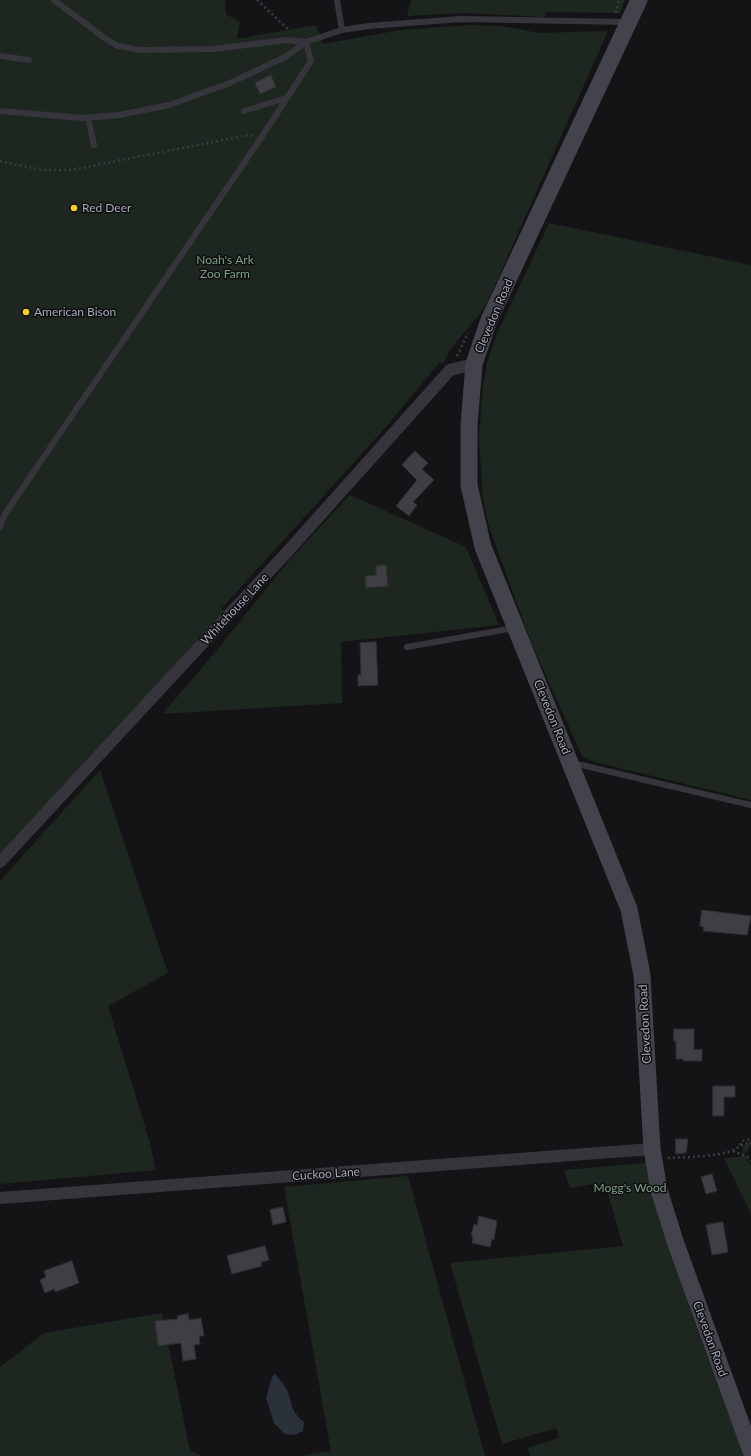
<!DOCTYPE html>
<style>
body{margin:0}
canvas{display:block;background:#141416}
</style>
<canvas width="751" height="1456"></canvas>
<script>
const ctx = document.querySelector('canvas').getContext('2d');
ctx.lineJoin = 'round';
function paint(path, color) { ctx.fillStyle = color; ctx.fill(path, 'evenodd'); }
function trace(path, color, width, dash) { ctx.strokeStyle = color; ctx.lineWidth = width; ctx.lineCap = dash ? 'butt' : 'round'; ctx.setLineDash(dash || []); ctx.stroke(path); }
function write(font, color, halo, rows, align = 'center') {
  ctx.font = font + ' Lato,sans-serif'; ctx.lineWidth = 3; ctx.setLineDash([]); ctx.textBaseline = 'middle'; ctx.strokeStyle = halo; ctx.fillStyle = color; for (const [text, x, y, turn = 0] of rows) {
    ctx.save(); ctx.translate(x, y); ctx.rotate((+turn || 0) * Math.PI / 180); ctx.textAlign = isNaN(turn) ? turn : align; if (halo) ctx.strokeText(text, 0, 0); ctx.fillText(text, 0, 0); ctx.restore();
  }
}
paint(new Path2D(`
 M0,0H225L226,14L240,22L237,39L316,25L323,44L400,30L471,25L502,26L539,33L608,31L486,305C473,325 453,341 443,363H439L386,427L221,609L226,611L0,853Z
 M411,0H625L620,13L546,12L544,17L466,13L407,16Z
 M549,223L751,265V800L595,762L582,756L531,642L489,527L483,500L479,437L483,385L487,363L496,336Z
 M350,495L466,547L499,625L341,642L342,703L162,714L203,667L292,557Z
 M100,770L168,973L108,1006L150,1143L156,1170L0,1184V881Z
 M751,1140V1145L745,1154L746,1158L751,1166V1214L724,1158L741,1157L743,1147Z
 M646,1163C672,1263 707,1360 746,1456H530L528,1448L559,1438L556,1428L502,1444L450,1263L623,1246L606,1187L593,1184L570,1188L564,1170Z
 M408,1176L485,1456H299L331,1451L284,1187Z
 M162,1313L190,1451L203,1456H0V1367L44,1333Z`), '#1e2620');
paint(new Path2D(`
 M275,1374C279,1379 284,1384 287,1390C293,1404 290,1411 304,1422L303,1431L294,1435L285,1434L274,1423L266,1398L272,1377Z`), '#2a313a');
const building = new Path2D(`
 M271,75L276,87L260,94L255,83Z
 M415,451L428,463L422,469L434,480L413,502L417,505L409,516L396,506L417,480L402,465Z
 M386,565L388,586L366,588L365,576L376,575V566Z
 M376,642L378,685L358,686V675H361L360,643Z
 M702,910L751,916L747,935L703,931L704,927L700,926Z
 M674,1029H694V1050L702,1049V1061H683V1059H676V1041H674Z
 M713,1086H735V1097H724V1116H713Z
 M676,1139H688L686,1153L676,1154Z
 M712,1174L717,1191L706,1194L701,1177Z
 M283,1207L286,1222L273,1225L270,1210Z
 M479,1216L497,1221L494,1240L492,1239L490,1247L472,1243L473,1236L471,1235L474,1224L477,1225Z
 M723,1222L728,1252L712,1255L706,1225Z
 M265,1246L269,1260L261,1262L262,1266L232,1274L227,1256Z
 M72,1261L79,1283L55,1292L54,1289L45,1293L40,1280L46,1277L44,1271Z
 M188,1314L189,1320L201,1318L204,1336H199L200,1344L194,1345L196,1359L183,1361L181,1343L158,1346L155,1321L178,1319L177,1316Z`);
paint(building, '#3e3e43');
trace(building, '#2f2e32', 1);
trace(new Path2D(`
 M257,0L290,31
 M616,13L619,0
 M0,161L42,170H71L249,135L253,136
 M457,356L468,333
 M740,1145L742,1141L751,1139
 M733,1151L747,1157L751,1161
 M668,1158C688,1157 712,1157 731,1151C739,1148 742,1143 751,1143`), '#3b3c42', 2.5, [2, 3]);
trace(new Path2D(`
 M337,0L342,30
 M0,56L29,60
 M0,111L83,118L119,115L169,105L230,83L287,56L306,42L342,30L369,26L461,19L626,22
 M244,111L286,98
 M88,117L94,145
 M0,527L5,514L261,138L311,61L306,42L287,40L214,49L140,50L118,46L106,39L54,0
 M407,647L514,628
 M573,763L751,805`), '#35353b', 6);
trace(new Path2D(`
 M0,862L289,550L450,370L474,364
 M0,1198L652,1149`), '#35353b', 12);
trace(new Path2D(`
 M639,0L489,320L474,364L469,425V485L483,547L629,909L642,975L652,1149L659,1190L676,1244L751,1451`), '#43444b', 17);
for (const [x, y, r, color] of [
 [74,208,4,"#f6d12c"],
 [26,312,4,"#f6d12c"]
]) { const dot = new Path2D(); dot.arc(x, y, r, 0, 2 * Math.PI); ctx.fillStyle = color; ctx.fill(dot); trace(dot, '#0f0f11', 1.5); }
write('12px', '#a5a8b7', '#0f0f11', [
 ["Red Deer",82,208],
 ["American Bison",34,312]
], 'left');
write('12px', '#7ca284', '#0f0f11', [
 ["Noah's Ark",225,260],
 ["Zoo Farm",225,274],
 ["Mogg's Wood",630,1188]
]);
write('12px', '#a5a8b7', '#0f0f11', [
 ["Clevedon Road",494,316,-67],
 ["Whitehouse Lane",235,609,-47],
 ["Clevedon Road",552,717,68],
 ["Clevedon Road",645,1024,-93],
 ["Cuckoo Lane",326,1174,-4],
 ["Clevedon Road",710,1339,70]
]);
</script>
